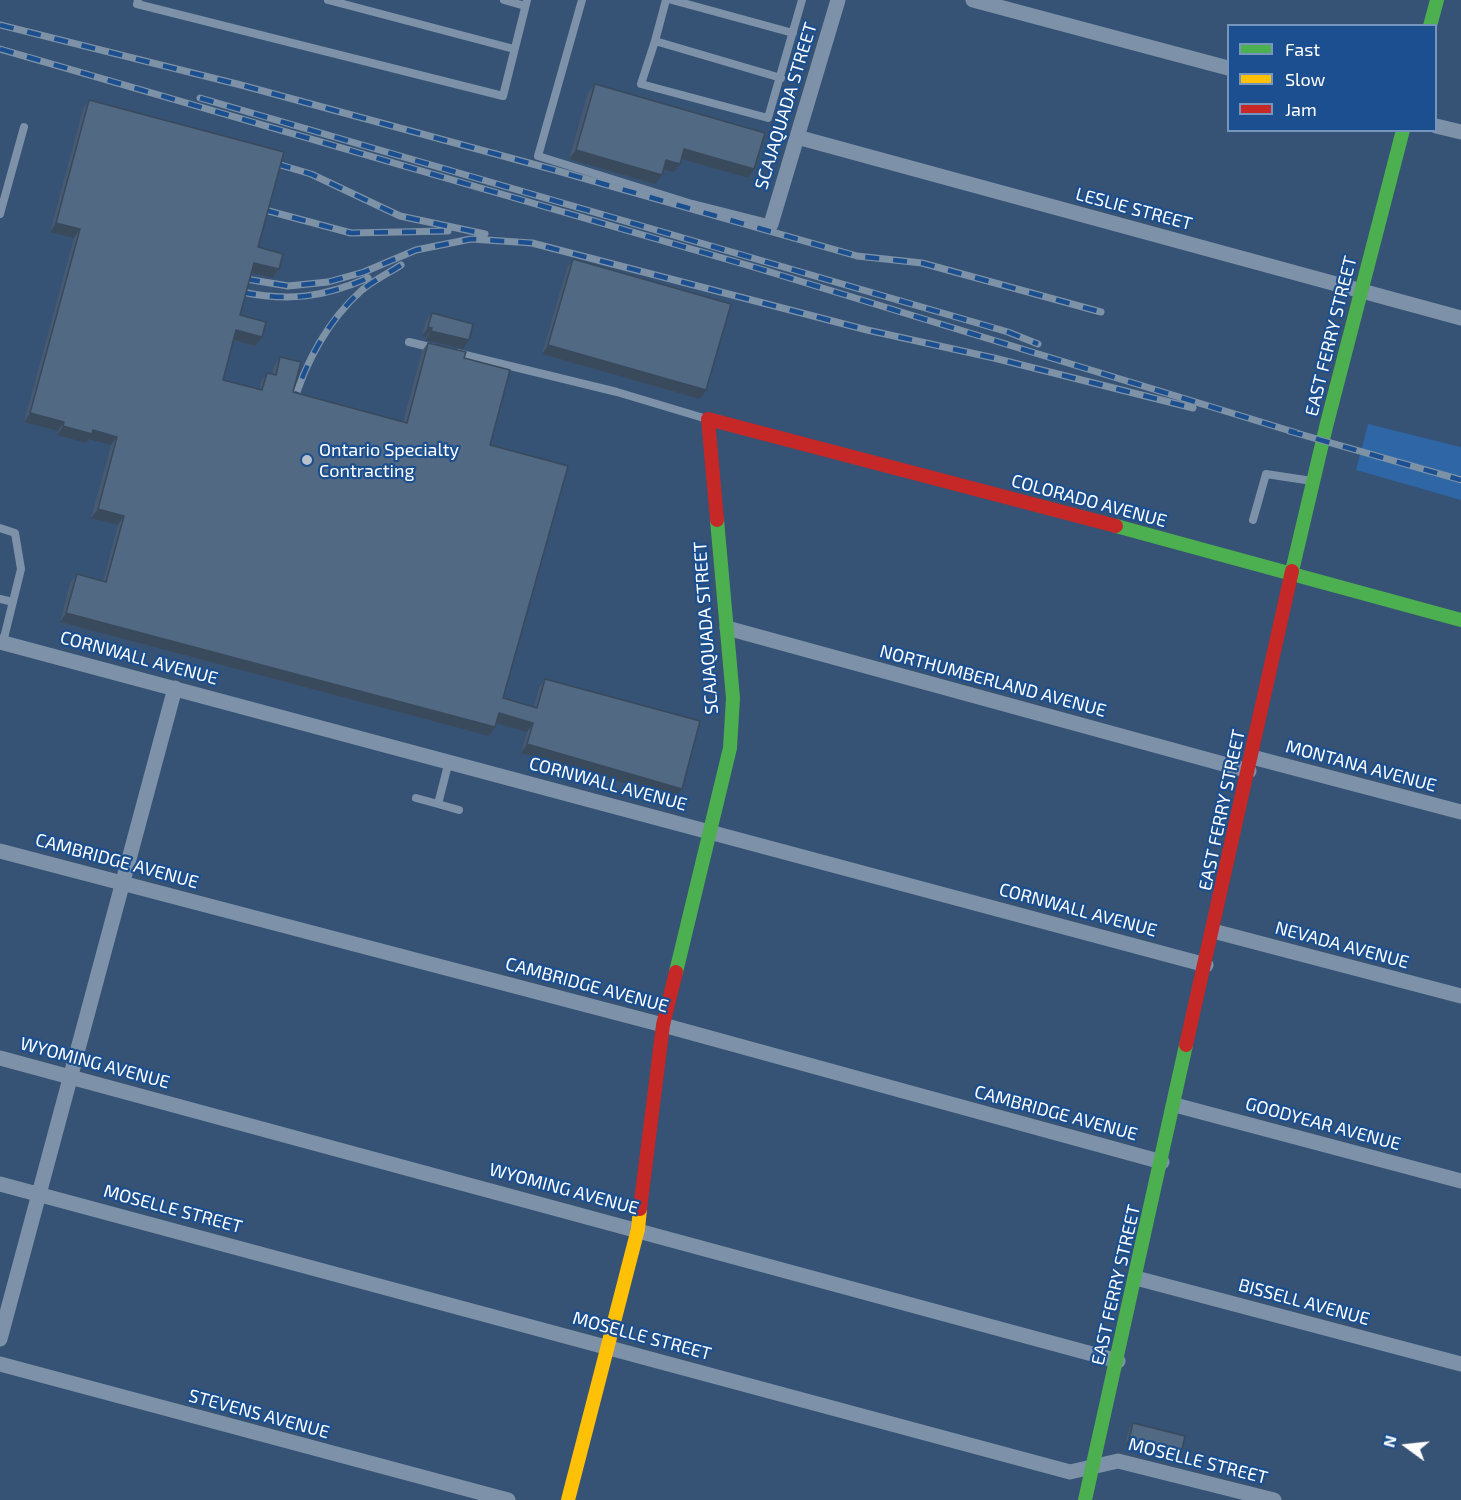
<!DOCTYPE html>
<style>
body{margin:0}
#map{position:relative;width:1461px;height:1500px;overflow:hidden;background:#365274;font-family:"Exo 2",sans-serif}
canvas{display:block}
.legend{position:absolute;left:1227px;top:24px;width:210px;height:108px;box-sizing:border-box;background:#1b4f8f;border:2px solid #7695bc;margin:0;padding:8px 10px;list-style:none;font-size:18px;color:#fff}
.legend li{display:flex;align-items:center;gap:12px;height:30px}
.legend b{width:30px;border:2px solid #7695bc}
.north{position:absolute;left:1377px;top:1416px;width:60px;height:60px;-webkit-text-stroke:4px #1b4f8f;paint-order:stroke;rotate:285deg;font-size:16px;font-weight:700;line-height:24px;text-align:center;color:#fff}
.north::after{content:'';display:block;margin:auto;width:21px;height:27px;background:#fff;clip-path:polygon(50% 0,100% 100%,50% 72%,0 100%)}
</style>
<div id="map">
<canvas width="1461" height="1500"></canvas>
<ul class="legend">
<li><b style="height:8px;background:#4caf50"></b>Fast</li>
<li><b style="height:8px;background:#ffc107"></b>Slow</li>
<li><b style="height:8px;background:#c62828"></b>Jam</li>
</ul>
<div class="north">N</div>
</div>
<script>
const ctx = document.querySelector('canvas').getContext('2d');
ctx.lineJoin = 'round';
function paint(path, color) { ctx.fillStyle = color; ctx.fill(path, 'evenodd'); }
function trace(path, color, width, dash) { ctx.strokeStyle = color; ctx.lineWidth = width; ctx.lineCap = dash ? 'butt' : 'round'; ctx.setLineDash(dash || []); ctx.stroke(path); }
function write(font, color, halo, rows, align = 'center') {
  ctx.font = font + ' "Exo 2",sans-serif'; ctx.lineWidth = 4.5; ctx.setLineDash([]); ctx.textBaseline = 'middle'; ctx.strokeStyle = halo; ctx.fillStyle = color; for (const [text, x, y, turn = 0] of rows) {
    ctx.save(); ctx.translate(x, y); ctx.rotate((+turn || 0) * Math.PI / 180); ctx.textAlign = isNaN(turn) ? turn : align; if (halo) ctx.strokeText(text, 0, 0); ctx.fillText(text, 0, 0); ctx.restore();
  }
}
paint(new Path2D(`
 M1368,424L1461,447V500L1356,470Z`), '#2f66a5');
trace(new Path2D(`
 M138,0L137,4L503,96L527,0
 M328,0L514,49
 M504,0L525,6
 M582,0L538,156L692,204L771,224
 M666,0L655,41L781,78
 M672,0L793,33
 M655,41L641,84L768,118L802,0
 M0,214L24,127
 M409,342L434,348
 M457,353L617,392L707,419
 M1253,520L1266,474L1312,481
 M0,528L15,533L21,569L3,642
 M0,599L13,602
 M416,798L438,804L449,761
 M438,804L459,810`), '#7d92a8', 8);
trace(new Path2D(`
 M973,0L1228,68
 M1436,126L1461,132
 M797,137L1461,318
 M771,224L838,0
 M727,628L1249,771
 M0,642L1206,965
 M1252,757L1461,812
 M0,851L663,1025L1162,1162
 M1213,931L1461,996
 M0,1058L1118,1361
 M1175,1105L1461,1181
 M0,1184L1070,1472L1118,1461L1274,1500
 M1136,1278L1461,1364
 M0,1339L175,688
 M0,1364L508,1500`), '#7d92a8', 15);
trace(new Path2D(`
 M1430,26L1437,0
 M1116,526L1461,620
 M1292,571L1326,427L1403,130
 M676,972L730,748L733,698L717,520
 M1085,1500L1186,1045`), '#4caf50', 14);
trace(new Path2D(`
 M568,1500L638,1229L640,1209`), '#ffc107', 14);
trace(new Path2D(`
 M717,520L708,419L1116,526
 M1186,1045L1292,571
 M640,1209L663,1025L676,972`), '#c62828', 14);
const rail = new Path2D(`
 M0,25L241,85L551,169L857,256L922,263L1101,312
 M0,49L757,268L1297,433
 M200,98L1008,332L1038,344
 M277,164L311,174L400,216L485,234
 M265,210L351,233L448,231
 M246,279L288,286L328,282L364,272L416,250L471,239L532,243L867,330L994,358L1193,408
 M242,292C289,302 324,297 368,278
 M293,405C305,363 328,320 362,290C374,280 389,273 401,265
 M1289,431L1461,480`);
trace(rail, '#7e92a7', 7);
trace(rail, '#1b4f8f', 4.5, [14]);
paint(new Path2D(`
 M595,84L754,169L748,178L681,159L680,164L674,172L663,170L662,175L655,184L569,159L588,93Z
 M89,100L258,247L279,269L273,278L251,272L240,315L262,337L255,346L233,340L223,380L259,390L261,382L267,373L272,374L274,366L280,357L293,392L403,422L422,351L428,343L464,358L490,445L503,698L534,707L539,688L545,679L675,798L521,753L527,732L497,723L495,727L489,736L60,622L70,583L77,574L103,581L118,525L91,518L111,445L88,439L86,443L57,435L58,431L24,422L74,238L50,232L83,109Z
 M573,259L700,399L542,354L567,268Z
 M432,313L469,340L463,349L425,340L426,337L422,336L426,321Z
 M1133,1423L1181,1453L1177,1458L1125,1445L1129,1429Z`), '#475a72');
paint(new Path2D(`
 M684,149L754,169L748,178L678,158Z
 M576,150L662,175L655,184L569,159Z
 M666,160L680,164L674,172L660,169Z
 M56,223L80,229L74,238L50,232Z
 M254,263L279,269L273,278L248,272Z
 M428,327L432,328L426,337L422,336Z
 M236,330L262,337L255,346L230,339Z
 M431,331L469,340L463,349L425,340Z
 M548,345L706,390L700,399L542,354Z
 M30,413L64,422L58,431L24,422Z
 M63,426L93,430L117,437L111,445L88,439L86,443L57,435Z
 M98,509L124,516L118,525L91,518Z
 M66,613L495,727L489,736L60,622Z
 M499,713L533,723L527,732L493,722Z
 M527,744L682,789L675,798L521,753Z
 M1129,1439L1181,1453L1177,1458L1125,1445Z`), '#394a5c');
const building = new Path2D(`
 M595,84L765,133L754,169L684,149L680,164L666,160L662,175L576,150Z
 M89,100L284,152L258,247L283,254L279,269L254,263L240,315L266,322L262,337L236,330L223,380L262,390L267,373L276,375L280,357L301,362L293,392L407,423L428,343L466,352L464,358L510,370L490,445L568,466L503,698L537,708L545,679L700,721L682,789L527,744L533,723L499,713L495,727L66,613L77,574L106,582L124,516L98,509L117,437L93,430L92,434L63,426L64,422L30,413L80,229L56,223Z
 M573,259L731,304L706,390L548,345Z
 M432,313L473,324L469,340L431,331L432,328L428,327Z
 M1133,1423L1185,1436L1181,1453L1129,1439Z`);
paint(building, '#526984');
trace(building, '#394a5c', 1.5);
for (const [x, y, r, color] of [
 [307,460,6,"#b9c2ce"]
]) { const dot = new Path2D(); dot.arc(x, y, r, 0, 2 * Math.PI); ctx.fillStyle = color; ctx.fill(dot); trace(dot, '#1b4f8f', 2); }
write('18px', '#fff', '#1b4f8f', [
 ["SCAJAQUADA STREET",786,106,-73],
 ["LESLIE STREET",1134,209,15],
 ["EAST FERRY STREET",1331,336,-76],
 ["COLORADO AVENUE",1089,501,15],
 ["SCAJAQUADA STREET",706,628,-94],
 ["CORNWALL AVENUE",139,658,15],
 ["NORTHUMBERLAND AVENUE",993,681,15],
 ["MONTANA AVENUE",1361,766,15],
 ["CORNWALL AVENUE",608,784,15],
 ["EAST FERRY STREET",1222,810,-78],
 ["CAMBRIDGE AVENUE",117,861,15],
 ["CORNWALL AVENUE",1078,910,15],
 ["NEVADA AVENUE",1342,945,15],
 ["CAMBRIDGE AVENUE",587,985,15],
 ["WYOMING AVENUE",95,1063,15],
 ["CAMBRIDGE AVENUE",1056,1113,15],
 ["GOODYEAR AVENUE",1323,1124,15],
 ["WYOMING AVENUE",564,1189,15],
 ["MOSELLE STREET",173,1209,15],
 ["EAST FERRY STREET",1116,1285,-77],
 ["BISSELL AVENUE",1304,1302,15],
 ["MOSELLE STREET",642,1336,15],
 ["STEVENS AVENUE",259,1414,15],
 ["MOSELLE STREET",1198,1461,14]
]);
write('18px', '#fff', '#1b4f8f', [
 ["Ontario Specialty",319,450],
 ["Contracting",319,471]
], 'left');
</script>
